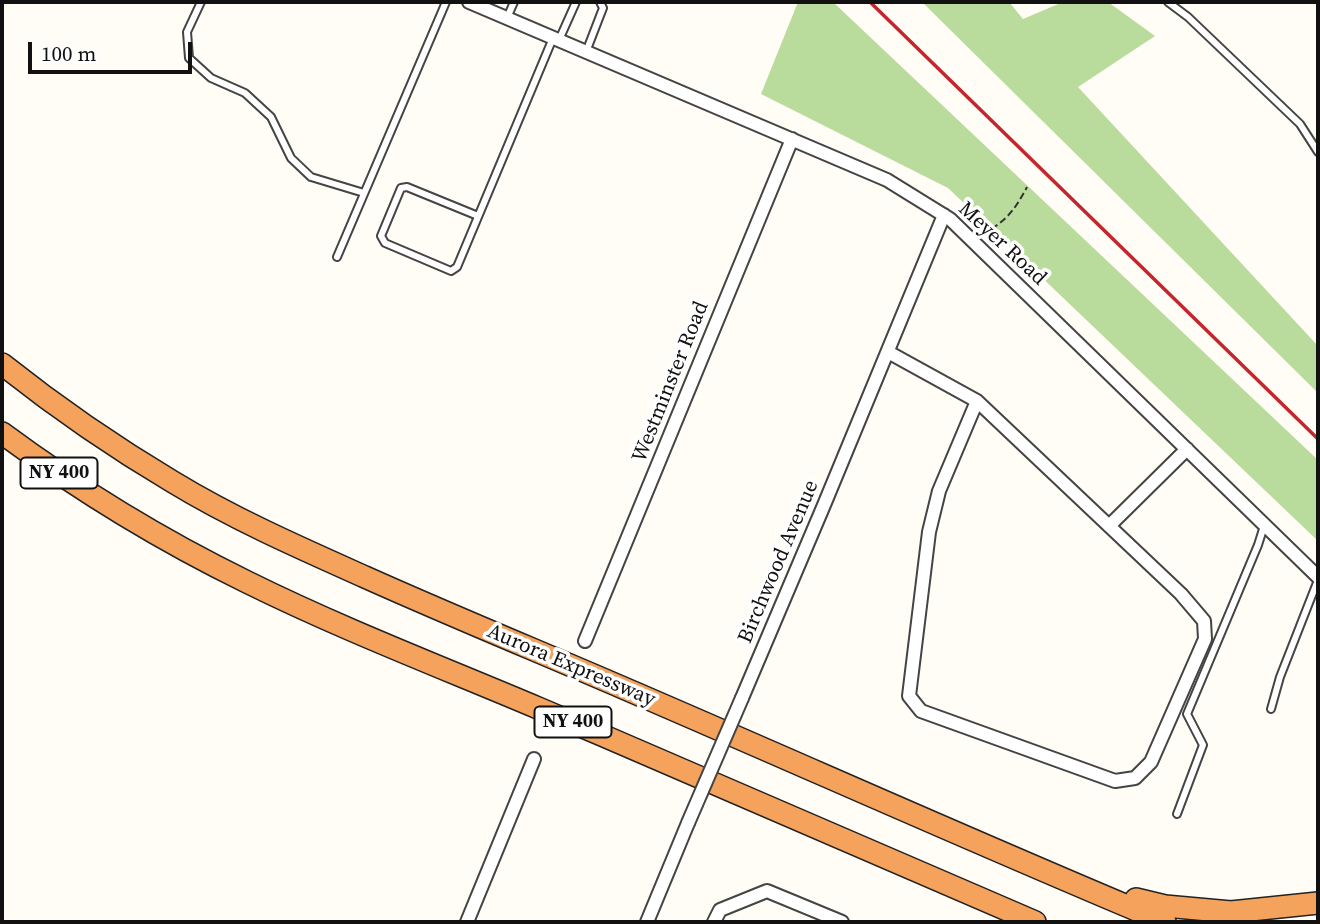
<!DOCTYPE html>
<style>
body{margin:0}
#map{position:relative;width:1320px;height:924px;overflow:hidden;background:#fffdf5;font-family:"Source Serif 4",serif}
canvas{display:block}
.frame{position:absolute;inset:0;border:4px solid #111;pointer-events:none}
.scale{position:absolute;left:28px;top:42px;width:164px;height:32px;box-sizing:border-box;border:4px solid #111;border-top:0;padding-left:9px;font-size:21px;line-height:24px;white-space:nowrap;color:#111;-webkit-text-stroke:5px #fff;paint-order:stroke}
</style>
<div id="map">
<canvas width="1320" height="924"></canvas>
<div class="frame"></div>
<div class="scale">100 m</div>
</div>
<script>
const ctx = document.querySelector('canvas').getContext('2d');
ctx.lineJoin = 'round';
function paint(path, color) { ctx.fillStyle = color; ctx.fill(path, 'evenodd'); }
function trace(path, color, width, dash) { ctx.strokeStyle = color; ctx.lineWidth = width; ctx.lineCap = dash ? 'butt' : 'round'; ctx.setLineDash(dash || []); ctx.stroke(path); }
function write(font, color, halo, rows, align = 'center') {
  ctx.font = font + ' "Source Serif 4",serif'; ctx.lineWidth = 7; ctx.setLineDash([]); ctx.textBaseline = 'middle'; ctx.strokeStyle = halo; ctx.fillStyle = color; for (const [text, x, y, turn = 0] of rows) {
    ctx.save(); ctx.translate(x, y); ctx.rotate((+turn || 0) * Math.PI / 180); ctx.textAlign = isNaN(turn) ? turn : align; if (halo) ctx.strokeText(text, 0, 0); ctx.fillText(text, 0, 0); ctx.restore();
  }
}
paint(new Path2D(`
 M798,2H833L1318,460V541L948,188L761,94Z
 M922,2H1009L1023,19L1063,2H1108L1155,36L1078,87L1318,346V393Z`), '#b9dc9c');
const service = new Path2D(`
 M201,2L187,32L189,58L211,78L245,93L271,117L291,158L311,177L364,193
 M1168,2L1188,17L1300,124L1318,152
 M507,18L514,2
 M559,40L576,2
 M586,52L603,8L600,2
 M478,216L407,187L401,188L381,236L385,243L451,271L457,267L553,38
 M337,257L446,2
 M1271,709L1280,677L1318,580
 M1177,814L1203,745L1187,714L1258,545L1264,526`);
const minor = new Path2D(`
 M469,2L887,180L950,219L1318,577
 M888,352L977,401L1181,594L1204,621L1205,639L1151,762L1135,778L1115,781L921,711L909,696L929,532L939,491L977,401
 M1109,526L1187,449
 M585,641L792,139
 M742,698L824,505L944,215
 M467,922L534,759
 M647,922L688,823
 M714,922L720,910L767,891L842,922`);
const motorway = new Path2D(`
 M2,364C56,407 114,447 173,482C234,519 300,548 365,577C452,616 540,652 628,690C807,767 985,847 1165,922
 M2,433C79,490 161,540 247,582C342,629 441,667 538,708C704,778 869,850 1035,922
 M1136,899L1165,906L1231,912L1318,903`);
trace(service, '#444', 10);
trace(minor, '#444', 16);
trace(motorway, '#222', 24);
trace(new Path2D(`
 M983,235C1007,219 1013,213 1027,187`), '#333', 2, [7, 3.5]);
trace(service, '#fff', 6);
trace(minor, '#fff', 12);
trace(motorway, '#f5a25d', 21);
trace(new Path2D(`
 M870,2L1318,439`), '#c4262e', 3.5);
const minorBridge = new Path2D(`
 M688,823L742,698`);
trace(minorBridge, '#444', 16, []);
trace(minorBridge, '#fff', 12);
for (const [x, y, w] of [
 [59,473,77],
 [573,722,77]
]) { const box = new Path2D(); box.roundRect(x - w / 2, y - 15.5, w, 31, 5); ctx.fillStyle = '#fff'; ctx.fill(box); trace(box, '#111', 2); }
write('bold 19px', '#111', null, [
 ["NY 400",59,473],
 ["NY 400",573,722]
]);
write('21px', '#111', '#fff', [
 ["Meyer Road",1002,244,43],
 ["Westminster Road",671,382,-68],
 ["Birchwood Avenue",779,562,-67],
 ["Aurora Expressway",571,666,23]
]);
</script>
